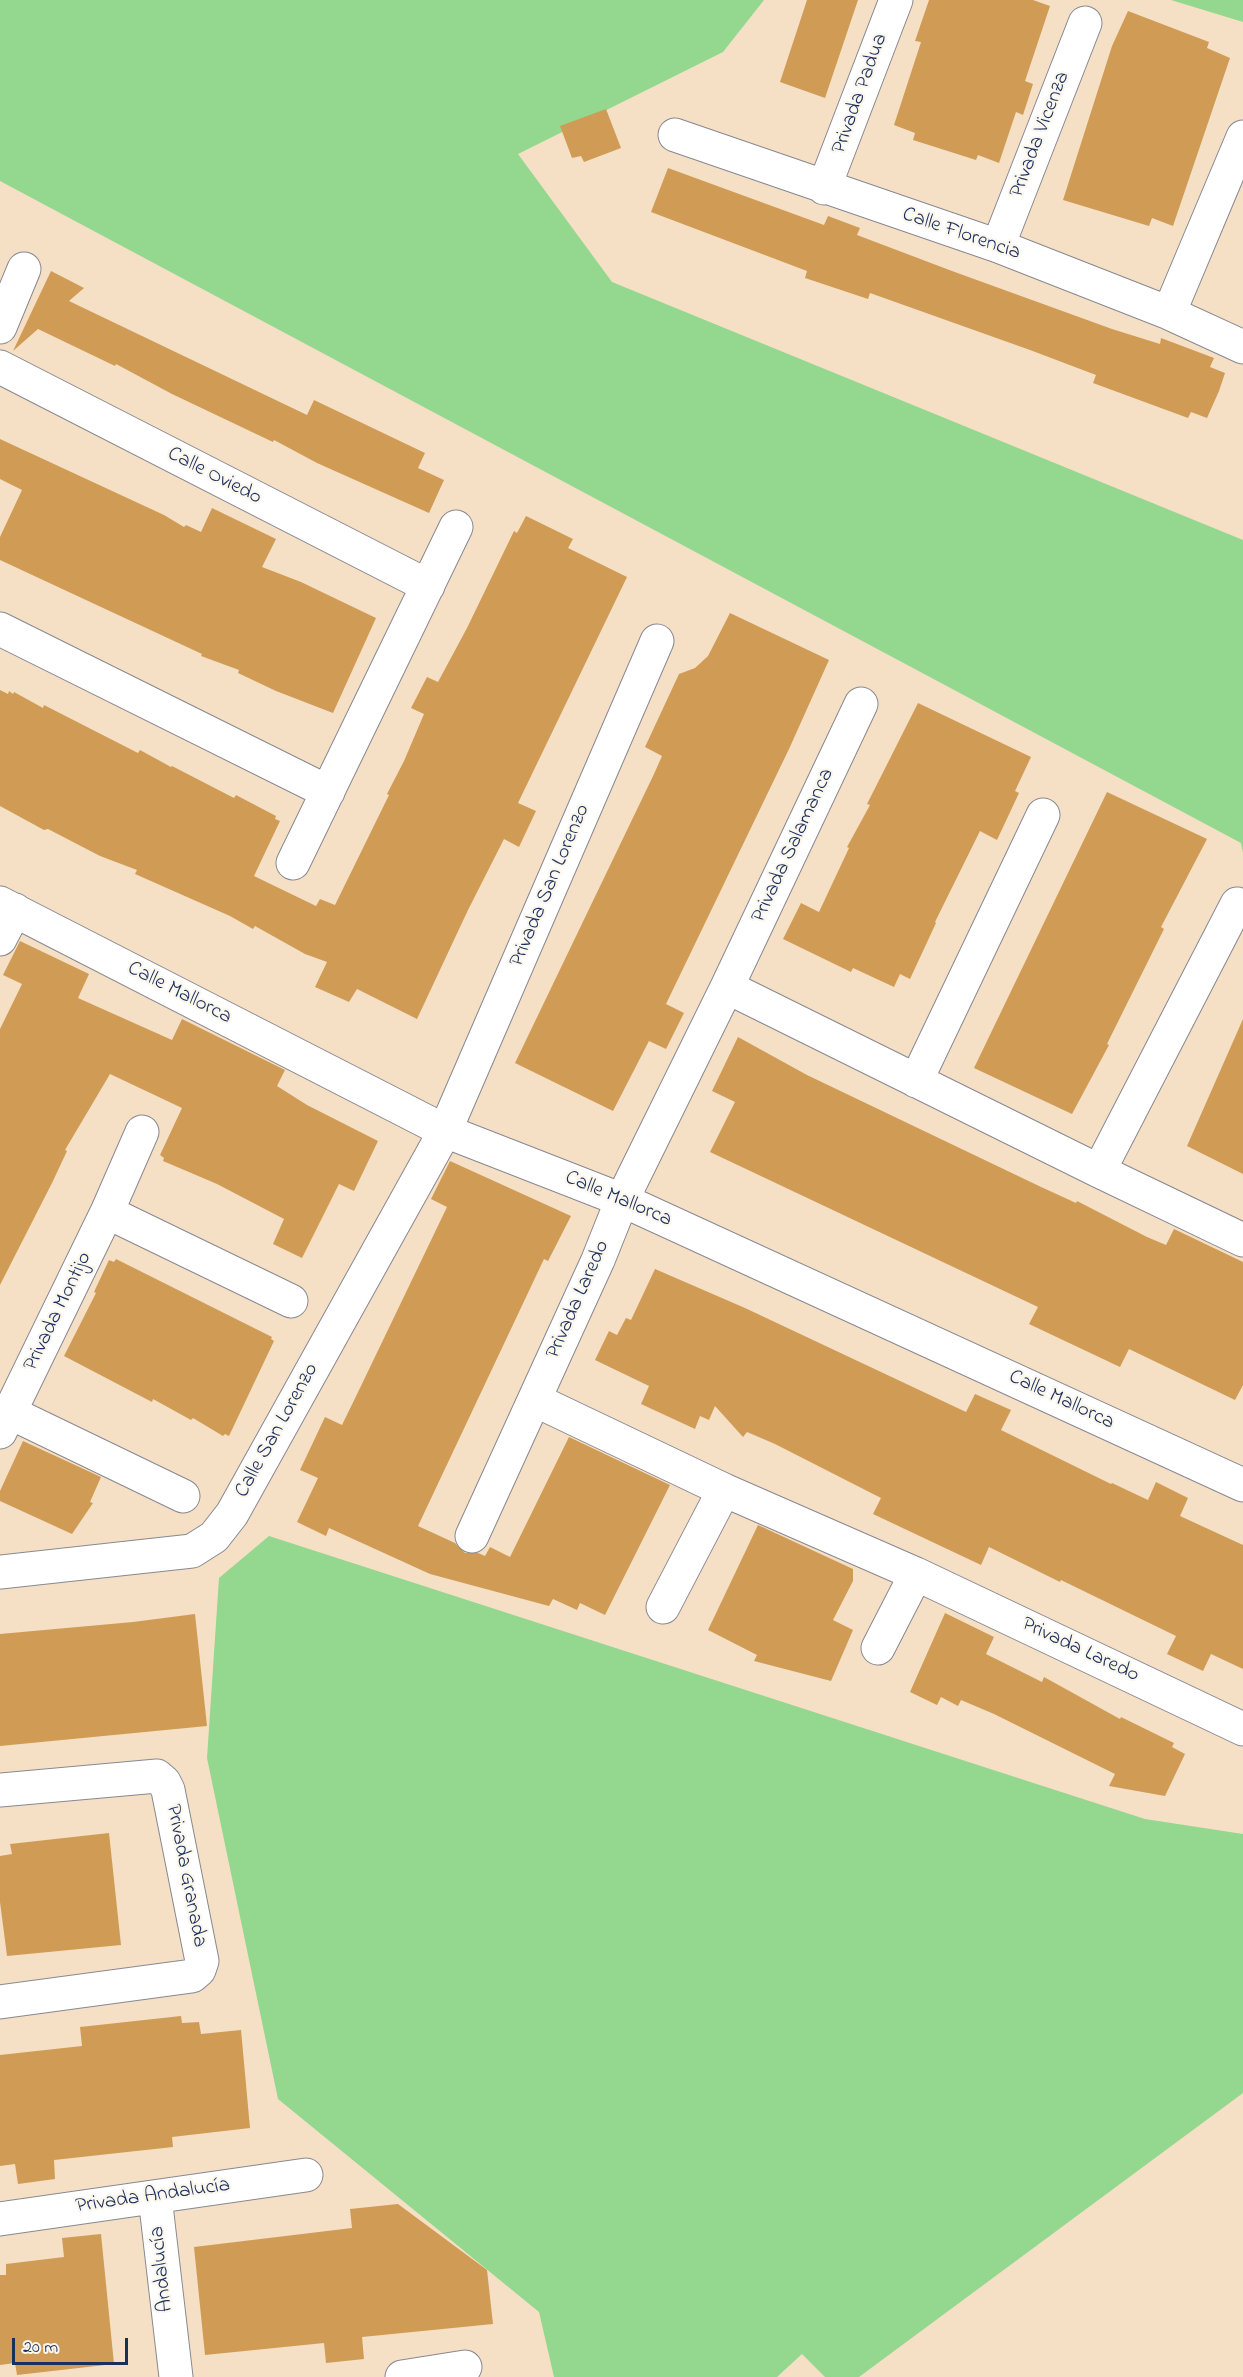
<!DOCTYPE html>
<meta charset="utf-8">
<style>
body{margin:0}
#map{position:relative;width:1243px;height:2377px;overflow:hidden;background:#f5e0c5;font-family:"Indie Flower",sans-serif}
canvas{display:block}
.scale{position:absolute;left:12px;top:2338px;width:116px;height:27px;box-sizing:border-box;border:3px solid #1b2f5e;border-top:0;padding-left:8px;font-size:18px;line-height:21px;white-space:nowrap;color:#1b2f5e;-webkit-text-stroke:4px #fbf7ec;paint-order:stroke}
</style>
<div id="map">
<canvas width="1243" height="2377"></canvas>
<div class="scale">20 m</div>
</div>
<script>
const ctx = document.querySelector('canvas').getContext('2d');
ctx.lineJoin = 'round';
function paint(path, color) { ctx.fillStyle = color; ctx.fill(path, 'evenodd'); }
function trace(path, color, width, dash) { ctx.strokeStyle = color; ctx.lineWidth = width; ctx.lineCap = dash ? 'butt' : 'round'; ctx.setLineDash(dash || []); ctx.stroke(path); }
function write(font, color, halo, rows, align = 'center') {
  ctx.font = font + ' "Indie Flower",sans-serif'; ctx.lineWidth = 4.5; ctx.setLineDash([]); ctx.textBaseline = 'middle'; ctx.strokeStyle = halo; ctx.fillStyle = color; for (const [text, x, y, turn = 0] of rows) {
    ctx.save(); ctx.translate(x, y); ctx.rotate((+turn || 0) * Math.PI / 180); ctx.textAlign = isNaN(turn) ? turn : align; if (halo) ctx.strokeText(text, 0, 0); ctx.fillText(text, 0, 0); ctx.restore();
  }
}
paint(new Path2D(`
 M0,0H764L723,52L518,154L612,282L1243,540V853L1241,843L0,181Z
 M1171,0H1243V22Z
 M269,1536L1145,1819L1243,1834V2093L859,2377H825L802,2354L777,2377H554L539,2312L278,2099L207,1758L219,1578Z`), '#94d78f');
paint(new Path2D(`
 M807,0H858L825,98L780,82Z
 M929,0H1033L1050,6L1025,81L1033,84L1023,115L1016,112L999,163L978,155L976,160L913,140L915,133L894,125L921,42L915,41Z
 M1128,11L1209,42L1207,48L1230,58L1173,226L1152,218L1149,226L1063,200L1112,46Z
 M606,109L621,148L584,162L581,156L572,158L560,126Z
 M668,168L824,225L828,216L860,228L857,235L952,271L1112,329L1160,344L1161,338L1214,358L1210,367L1225,373L1219,391L1207,418L1191,412L1188,418L1093,383L1096,375L1030,350L870,293L868,299L805,278L807,271L651,212Z
 M51,271L84,288L69,301L307,415L314,400L425,453L418,468L444,480L429,513L317,463L274,440L273,442L172,394L116,364L115,366L38,329L13,351Z
 M0,439L164,515L184,527L186,525L201,532L212,508L276,539L262,567L301,582L376,618L333,713L276,691L238,673L239,670L201,656L202,654L0,560V537L22,490L0,479Z
 M526,516L573,539L568,548L627,577L518,803L536,811L519,847L504,839L468,910L417,1019L357,989L349,1002L315,987L327,962L305,954L255,926L253,929L230,916L135,874L137,870L100,856L48,829L44,830L0,806V690L8,694L9,691L13,694L14,692L43,708L44,705L138,753L140,750L171,767L172,766L234,798L236,795L276,816L275,819L280,821L254,876L316,906L320,899L335,905L389,795L387,794L404,761L424,714L411,708L427,677L438,682L467,628L514,531L517,533Z
 M730,613L829,660L789,749L666,1004L684,1013L666,1049L649,1041L613,1111L515,1063L654,774L662,756L645,747L679,674L695,668L708,656Z
 M918,703L1031,757L1015,791L1019,793L997,840L980,831L935,922L936,923L910,979L900,974L894,987L853,968L851,972L783,939L801,903L819,912L849,848L847,847L870,805L867,804Z
 M1107,792L1207,839L1161,927L1164,929L1107,1044L1109,1045L1072,1114L974,1068Z
 M20,941L89,974L78,998L172,1040L182,1019L285,1070L277,1086L307,1105L378,1141L354,1191L339,1184L302,1258L273,1244L284,1219L217,1184L163,1161L164,1158L160,1155L182,1108L110,1074L65,1150L67,1151L52,1183L0,1285V1029L22,984L3,975Z
 M1243,1019V1174L1187,1146Z
 M738,1037L807,1075L1039,1186L1076,1203L1077,1201L1147,1237L1166,1245L1174,1229L1243,1262V1385L1235,1400L1129,1349L1120,1367L1084,1350L1029,1324L1038,1307L710,1152L735,1102L712,1091Z
 M450,1161L571,1216L548,1261L544,1259L418,1526L455,1543L465,1553H478L485,1556L490,1547L510,1557L569,1437L670,1485L605,1615L580,1603L577,1610L553,1599L549,1606L430,1574L329,1528L326,1536L297,1522L318,1478L300,1470L325,1417L342,1425L360,1388L447,1207L431,1199Z
 M116,1259L272,1337L271,1339L274,1341L229,1436L225,1434L223,1436L193,1418L191,1420L153,1399L152,1402L64,1356L96,1293L94,1292L109,1260L114,1262Z
 M655,1269L745,1308L966,1412L975,1394L1011,1410L1001,1430L1111,1484L1112,1483L1148,1500L1156,1482L1188,1498L1180,1516L1243,1545V1669L1211,1654L1203,1671L1167,1654L1176,1636L1061,1580L1060,1582L989,1547L981,1565L873,1514L881,1498L775,1444L747,1432L743,1437L715,1406L709,1420L700,1416L695,1429L641,1404L649,1386L595,1360L609,1331L617,1335L626,1318L631,1320Z
 M23,1441L101,1477L90,1502L93,1503L72,1534L0,1501V1491Z
 M758,1525L853,1569V1581L833,1620L853,1630L831,1681L754,1661L757,1655L708,1630Z
 M945,1613L994,1637L986,1654L1042,1682L1044,1677L1120,1719L1121,1717L1174,1743L1172,1747L1185,1754L1165,1796L1109,1786L1115,1774L994,1714L961,1700L958,1706L941,1697L937,1705L910,1692Z
 M195,1614L207,1726L0,1746V1634L133,1622Z
 M109,1833L121,1945L7,1956L0,1902V1856L12,1854L10,1844Z
 M181,2016L182,2023L199,2022L201,2034L241,2030L250,2128L172,2137L173,2147L54,2160L55,2179L18,2184L15,2164L0,2166V2055L82,2046L80,2027Z
 M398,2204L487,2270L493,2324L362,2337L364,2359L326,2363L324,2343L205,2355L194,2247L352,2228L350,2209Z
 M101,2234L114,2364L17,2375L15,2363L0,2365V2275H6V2264L64,2257L62,2238Z`), '#d09b55');
const minor = new Path2D(`
 M675,135L998,246L1169,313L1243,347
 M824,188L896,0
 M998,246L1085,23
 M1169,313L1243,137
 M0,327L24,269
 M0,367L428,586
 M0,629L328,792
 M293,863L456,527
 M0,903L445,1131L622,1200L1243,1485
 M0,939L15,910
 M727,987L1099,1171L1243,1240
 M916,1081L1043,815
 M1099,1171L1237,904
 M107,1212L291,1301
 M535,1400L724,1490L916,1574L1243,1729
 M11,1413L183,1496
 M0,1432L107,1212L142,1132
 M472,1536L598,1260L622,1200L727,987L861,704
 M0,1572L192,1551L214,1537L232,1514L445,1131L657,641
 M663,1607L724,1490
 M878,1648L916,1574
 M0,1790L157,1776L164,1782L168,1790L202,1961L199,1970L192,1976L0,2002
 M155,2197L176,2377
 M0,2219L306,2175
 M402,2377L465,2367`);
trace(minor, '#888892', 35);
trace(minor, '#fff', 33);
write('21px', '#1b2f5e', '#fbf7ec', [
 ["Privada Padua",861,94,-70],
 ["Privada Vicenza",1041,135,-69],
 ["Calle Florencia",961,235,19],
 ["Calle Oviedo",214,477,27],
 ["Privada Salamanca",794,846,-65],
 ["Privada San Lorenzo",551,886,-67],
 ["Calle Mallorca",179,994,27],
 ["Calle Mallorca",618,1200,23],
 ["Privada Laredo",579,1300,-66],
 ["Privada Montijo",59,1312,-64],
 ["Calle Mallorca",1061,1401,25],
 ["Calle San Lorenzo",278,1431,-61],
 ["Privada Laredo",1080,1651,25],
 ["Privada Granada",185,1876,79],
 ["Privada Andalucía",153,2197,-8],
 ["Andalucía",163,2269,-96]
]);
</script>
